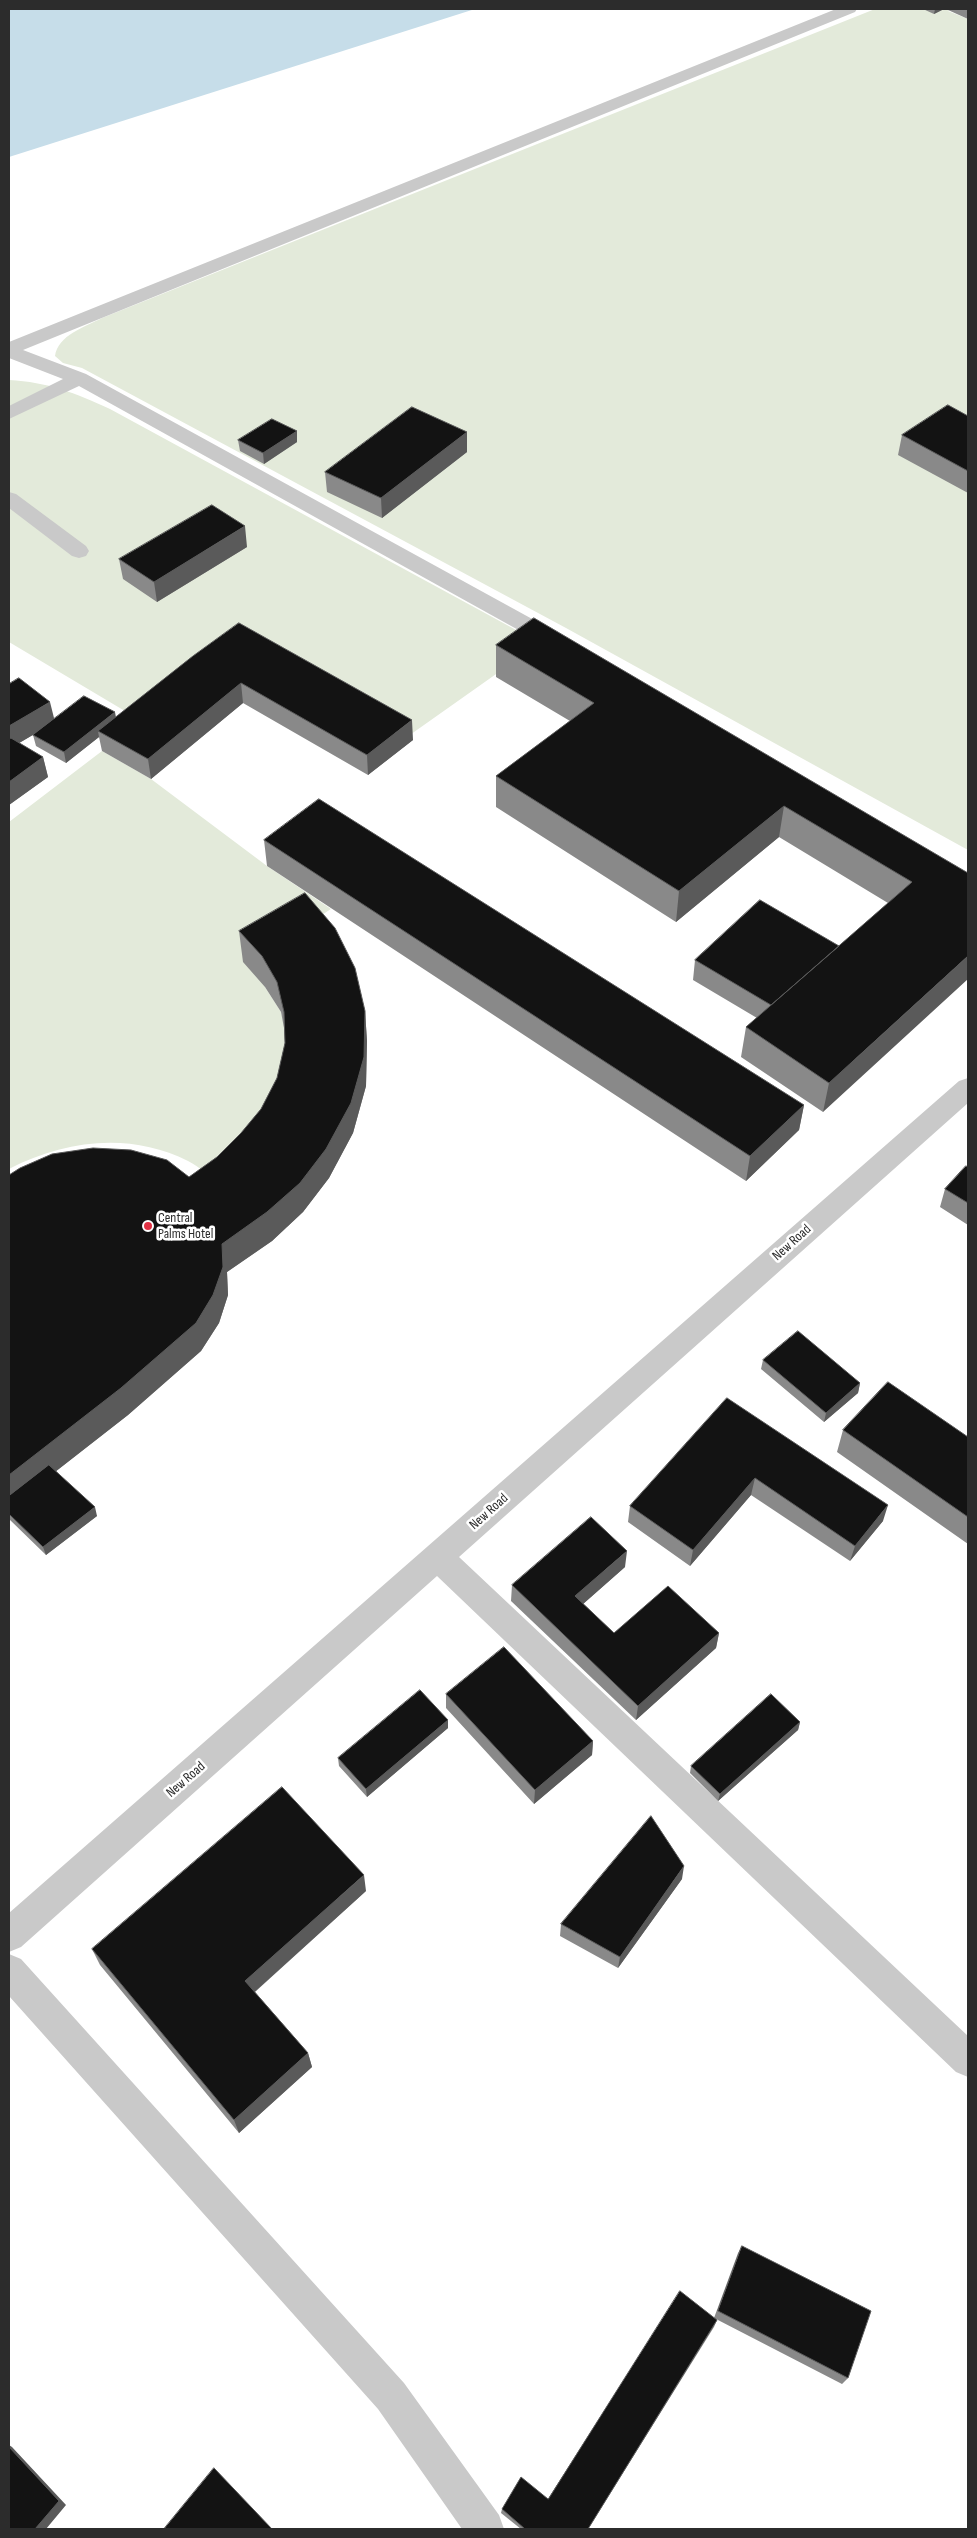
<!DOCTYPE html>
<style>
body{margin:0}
#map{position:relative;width:977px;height:2538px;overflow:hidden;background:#fff;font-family:"Sofia Sans Condensed",sans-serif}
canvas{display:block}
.frame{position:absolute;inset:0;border:10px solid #2c2c2c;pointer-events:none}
</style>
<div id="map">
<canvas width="977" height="2538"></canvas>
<div class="frame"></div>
</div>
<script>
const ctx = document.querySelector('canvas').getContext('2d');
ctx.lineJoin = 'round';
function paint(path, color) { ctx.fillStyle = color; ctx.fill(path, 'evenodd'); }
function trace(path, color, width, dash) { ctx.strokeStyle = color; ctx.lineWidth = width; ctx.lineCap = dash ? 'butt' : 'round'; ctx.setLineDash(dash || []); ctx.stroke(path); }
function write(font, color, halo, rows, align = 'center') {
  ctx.font = font + ' "Sofia Sans Condensed",sans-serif'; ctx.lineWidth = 5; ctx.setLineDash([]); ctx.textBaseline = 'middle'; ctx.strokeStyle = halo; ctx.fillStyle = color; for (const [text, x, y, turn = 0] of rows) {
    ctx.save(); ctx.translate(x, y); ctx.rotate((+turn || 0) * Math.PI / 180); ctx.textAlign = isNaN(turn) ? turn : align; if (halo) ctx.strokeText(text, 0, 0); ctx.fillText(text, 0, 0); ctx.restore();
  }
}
paint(new Path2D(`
 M875,9H951L948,11L968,19V850L566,628L82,368L63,363L55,356C58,335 85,327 102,318Z
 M9,380C48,382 75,393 110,409L540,643L407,737L242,643L140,720L9,642Z
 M102,751L151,779L267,866L331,909L308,924L265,987L281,1012L288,1042V1073L222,1186C211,1178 200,1167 188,1161C130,1132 65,1140 9,1169V822Z`), '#e3eada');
paint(new Path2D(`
 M9,9H475L9,157Z`), '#c6dde9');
paint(new Path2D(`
 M836,9H857L855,12L23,350L86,374L565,637L568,642L565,647L557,649L549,647L79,386L9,419V406L63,379L9,358V342Z
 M9,492L16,494L86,546L89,551L86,556L79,558L72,556L9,508Z
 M968,1078V1103L459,1557L968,2036V2077L956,2072L437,1576L21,1947L9,1952V1913L959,1081Z
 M9,1954L21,1959L404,2383L499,2515L504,2529H462L378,2409L9,1996Z`), '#c9c9c9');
paint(new Path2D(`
 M923,9H944L934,14Z
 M948,9H968V19L948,10Z
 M968,416V493L898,455L902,435Z
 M297,431V442L264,464L240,451L238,440Z
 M467,432V452L382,518L327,492L325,472Z
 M247,547L157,602L123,579L119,559Z
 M496,645L968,873L823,1112L741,1057L746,1027L757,1018L693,980L695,960L839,946L888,903L779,837L676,922L496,807V776L570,721L496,677Z
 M193,656L413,740L368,775L243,703L151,779L102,751L99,737L66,763L36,746L33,735L36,733L19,743L43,757L48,777L9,805V684L54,719L116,717Z
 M264,840L804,1105L799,1130L746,1181L267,866Z
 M239,931L365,1011L367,1041L366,1086L353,1133L329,1178L303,1212L272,1241L227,1272L228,1295L219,1323L201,1351L128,1415L56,1471L97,1516L46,1555L9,1519V1175L189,1177L217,1157L241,1133L261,1109L277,1078L285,1043L284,1028L281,1012L265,987L243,962Z
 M968,1167V1225L940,1207L945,1189Z
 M763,1360L860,1383L858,1393L824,1422L761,1369Z
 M727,1398L883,1521L850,1561L751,1495L690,1566L628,1522L630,1506Z
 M843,1430L968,1437V1544L837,1452Z
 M625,1567L583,1604L614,1633H719L716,1648L636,1720L511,1601L512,1585Z
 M446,1694L593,1741L592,1755L534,1804L446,1708Z
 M448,1720V1728L367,1797L339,1766L338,1758Z
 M800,1722L798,1730L718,1801L690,1773L691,1766Z
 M682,1879L618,1968L560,1936L561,1924Z
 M366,1891L255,1992L308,2053L312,2067L239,2133L100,1965L92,1949Z
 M742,2246L848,2378L842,2384L716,2319L717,2320L714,2327L588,2529H521L501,2513L502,2509L548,2499L714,2318L738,2253Z`), '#898989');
paint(new Path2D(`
 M935,9H944L934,14Z
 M297,431V442L264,464L263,453Z
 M467,432V452L382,518L381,498Z
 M245,526L247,547L157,602L154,582Z
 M241,683L243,703L151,779L148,759Z
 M50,702L55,722L9,749V726Z
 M115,712L117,723L98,731L99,737L66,763L64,752Z
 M412,720L413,740L368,775L367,755Z
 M43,757L48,777L9,805V782Z
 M784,806L779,837L676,922L679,891Z
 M968,956V979L823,1112L829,1083Z
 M365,1011L367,1041L366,1086L353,1133L329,1178L303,1212L272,1241L227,1272L228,1295L219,1323L201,1351L128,1415L9,1508V1475L222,1244Z
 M804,1105L799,1130L746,1181L750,1156Z
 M860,1383L858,1393L824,1422L826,1413Z
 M755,1478L751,1495L690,1566L693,1550Z
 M888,1505L883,1521L850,1561L855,1546Z
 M95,1507L97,1516L46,1555L43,1547Z
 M627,1551L625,1567L574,1612L575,1596Z
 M719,1633L716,1648L636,1720L638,1706Z
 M448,1720V1728L367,1797L366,1789Z
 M800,1722L798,1730L718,1801L720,1794Z
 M593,1741L592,1755L534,1804L535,1790Z
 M684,1866L682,1879L618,1968L620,1957Z
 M364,1875L366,1891L250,1996L245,1981Z
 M308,2053L312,2067L239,2133L234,2120Z
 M9,2445L12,2447L66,2505L46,2529H35L9,2447Z`), '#5a5a5a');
const building = new Path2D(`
 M948,405L968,416V471L902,435Z
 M412,407L467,432L381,498L325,472Z
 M272,419L297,431L263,453L238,440Z
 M212,505L245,526L154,582L119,559Z
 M534,618L968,873V956L829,1083L746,1027L912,882L784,806L679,891L496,776L594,703L496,645Z
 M239,623L412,720L367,755L241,683L148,759L98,731L193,656Z
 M19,678L50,702L9,726V684Z
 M84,696L115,712L64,752L33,735Z
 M11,738L43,757L9,782V740Z
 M319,799L804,1105L750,1156L264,840Z
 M305,893L335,928L355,968L365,1011L364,1057L351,1103L326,1149L300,1183L267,1212L222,1244L223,1267L213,1295L196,1323L121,1388L9,1475V1175L20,1168L52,1154L93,1148L131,1150L167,1160L189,1177L217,1157L241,1133L261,1109L277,1078L285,1043L284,1012L277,982L262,956L239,931Z
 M760,900L839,946L771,1005L695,960Z
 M966,1166L968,1167V1203L945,1189Z
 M798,1331L860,1383L826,1413L763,1360Z
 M888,1382L968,1437V1517L843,1430Z
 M727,1398L888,1505L855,1546L755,1478L693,1550L630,1506Z
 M49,1465L95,1507L43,1547L9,1514V1496Z
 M591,1517L627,1551L575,1596L614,1633L668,1586L719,1633L638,1706L512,1585Z
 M504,1647L593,1741L535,1790L446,1694Z
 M420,1690L448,1720L366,1789L338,1758Z
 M771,1694L800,1722L720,1794L691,1766Z
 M282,1787L364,1875L245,1981L308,2053L234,2120L92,1949Z
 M651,1816L684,1866L620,1957L561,1924Z
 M742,2246L871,2311L848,2378L718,2311Z
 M680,2291L717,2320L588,2529H525L502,2509L521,2477L548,2499Z
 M9,2447L59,2501L35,2529H9Z
 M214,2468L272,2529H164Z`);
paint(building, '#131313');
trace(building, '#5a5a5a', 1);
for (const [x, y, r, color] of [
 [148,1226,5,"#e03143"]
]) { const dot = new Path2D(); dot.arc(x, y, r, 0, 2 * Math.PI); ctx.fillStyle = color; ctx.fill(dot); trace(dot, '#fff', 2); }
write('14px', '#2c2c2c', '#fff', [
 ["Central",158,1218],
 ["Palms Hotel",158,1234]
], 'left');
write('14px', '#2c2c2c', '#fff', [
 ["New Road",792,1243,-42],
 ["New Road",489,1512,-42],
 ["New Road",186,1780,-41]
]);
</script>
